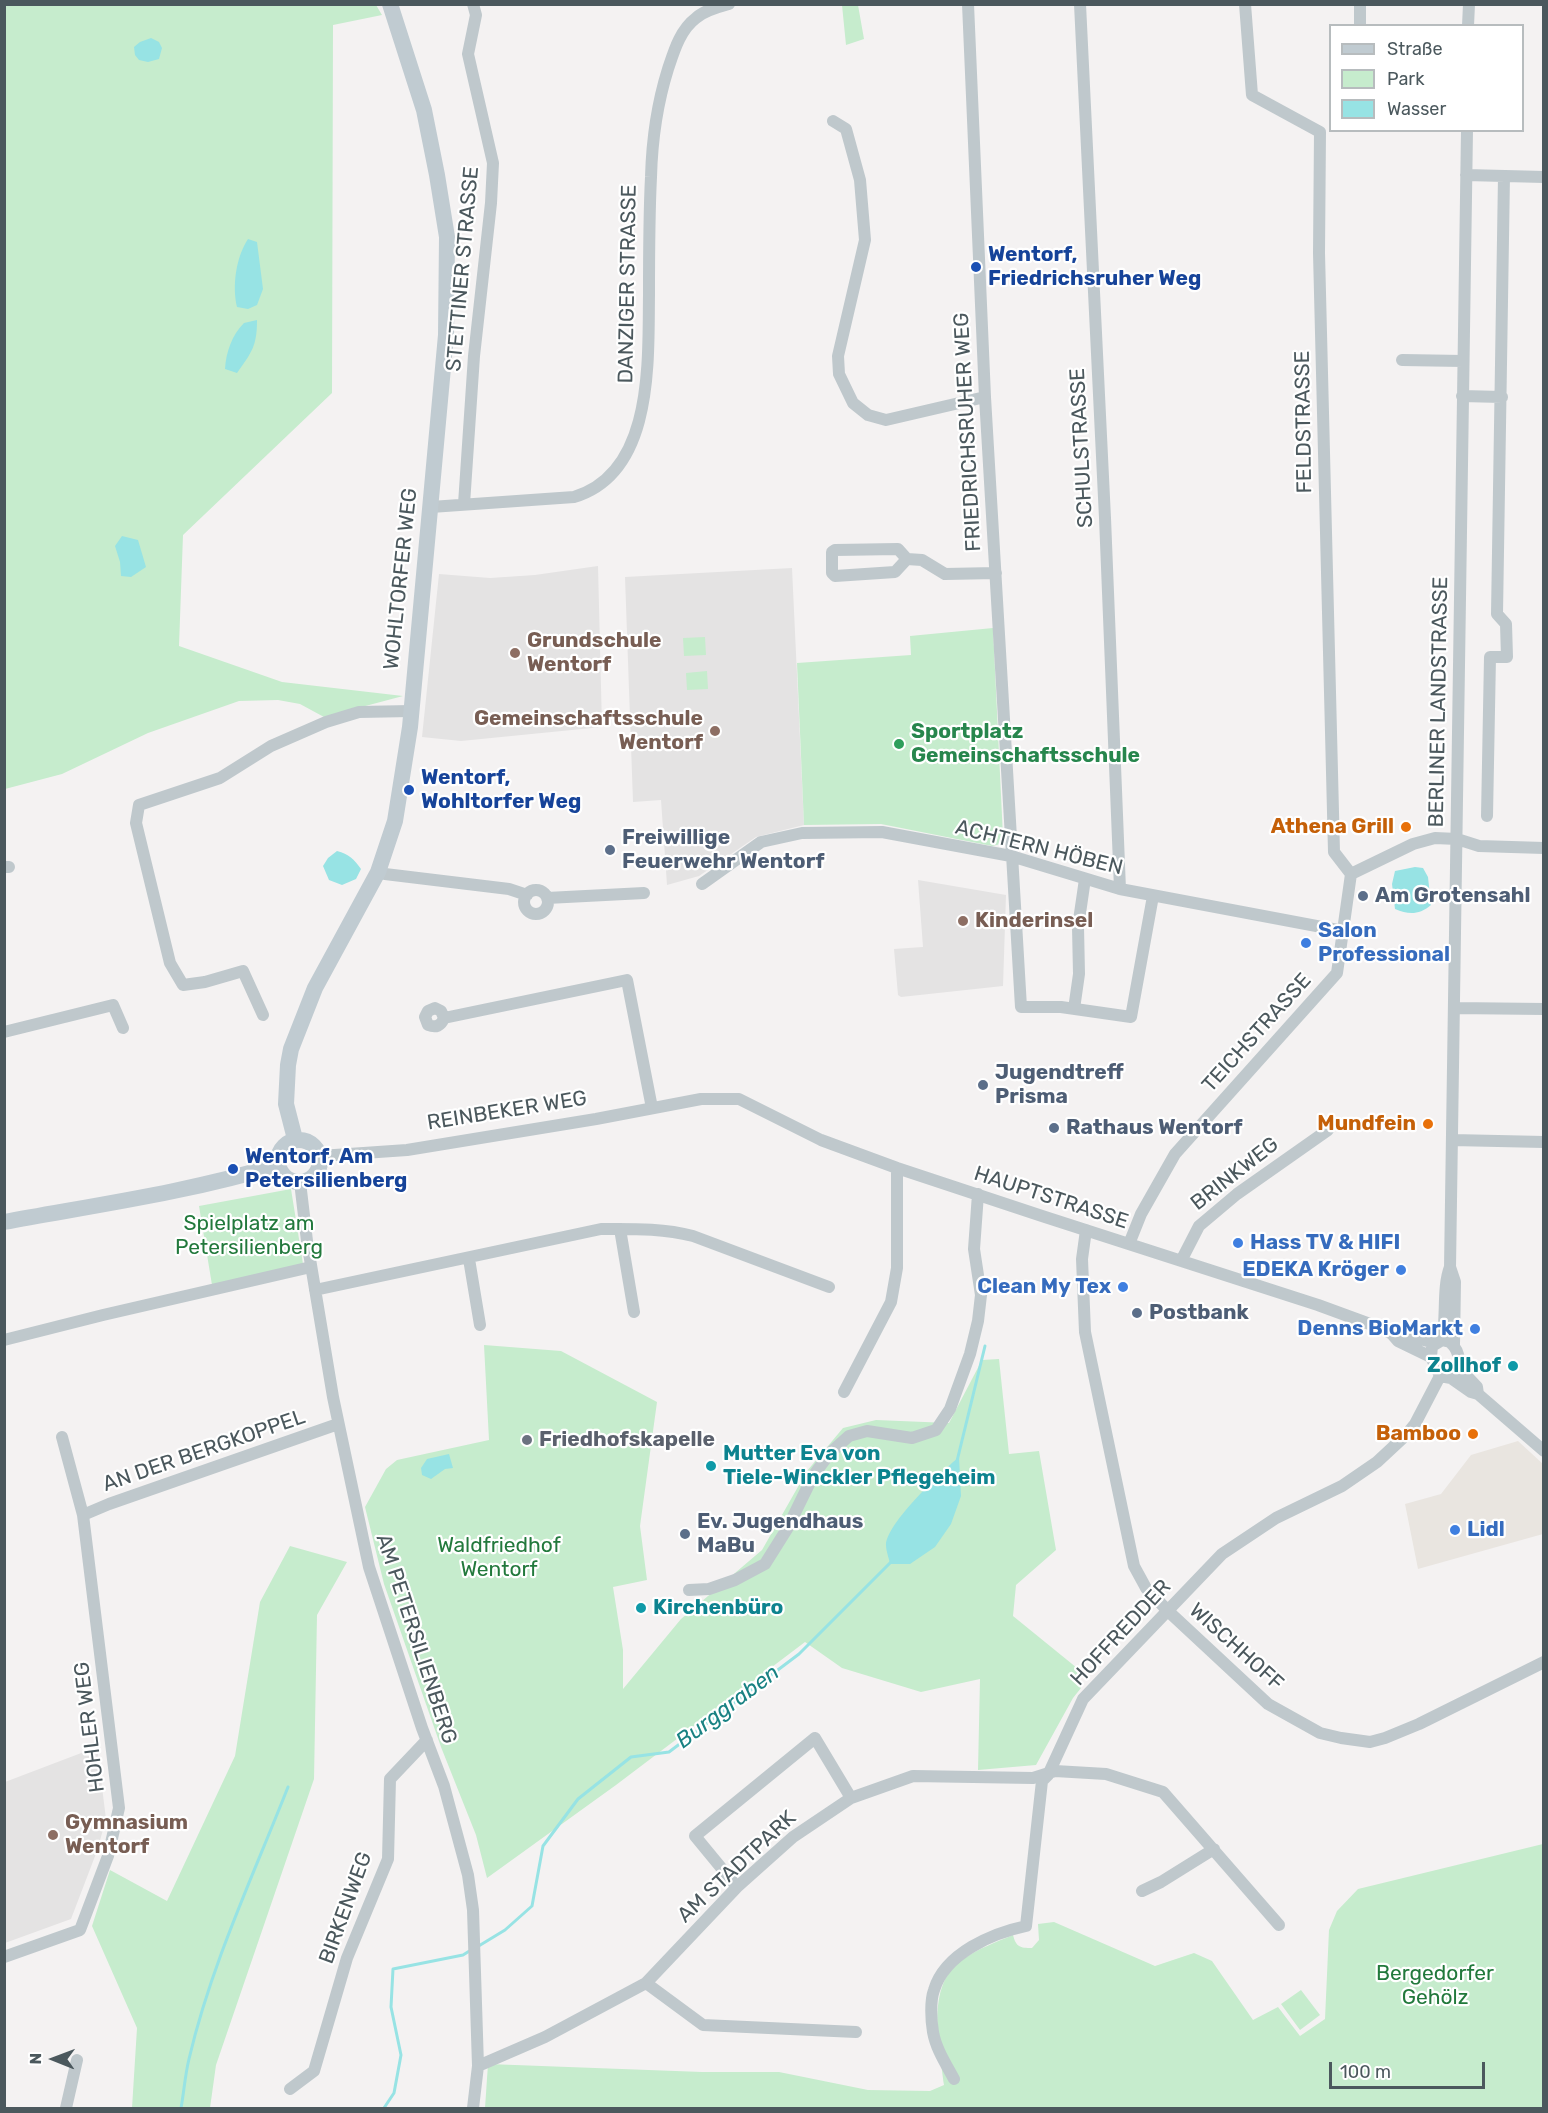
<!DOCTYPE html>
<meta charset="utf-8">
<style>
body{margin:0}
#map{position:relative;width:1548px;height:2113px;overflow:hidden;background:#f4f2f2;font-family:Rubik,sans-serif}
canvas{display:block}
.frame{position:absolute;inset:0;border:6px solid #4b585d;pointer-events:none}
.legend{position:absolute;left:1329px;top:24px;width:195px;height:108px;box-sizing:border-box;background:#fff;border:2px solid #b7bcbe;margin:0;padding:8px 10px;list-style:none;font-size:18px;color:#4b585d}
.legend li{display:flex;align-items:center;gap:12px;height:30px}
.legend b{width:30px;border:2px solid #b7bcbe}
.north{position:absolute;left:24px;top:2029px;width:60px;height:60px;-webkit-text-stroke:4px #fff;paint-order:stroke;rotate:271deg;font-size:16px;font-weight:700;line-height:24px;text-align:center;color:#4b585d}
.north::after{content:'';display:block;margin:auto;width:21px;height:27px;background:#4b585d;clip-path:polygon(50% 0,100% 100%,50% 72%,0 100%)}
.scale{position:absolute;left:1329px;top:2062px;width:156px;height:27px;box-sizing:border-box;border:3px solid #4b585d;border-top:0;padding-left:8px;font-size:18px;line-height:21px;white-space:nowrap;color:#4b585d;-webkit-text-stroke:4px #fff;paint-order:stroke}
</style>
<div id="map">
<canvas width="1548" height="2113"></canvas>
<div class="frame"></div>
<ul class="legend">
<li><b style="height:8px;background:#c0cbd1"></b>Straße</li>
<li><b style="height:16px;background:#c6eccd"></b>Park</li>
<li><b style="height:16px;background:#97e3e4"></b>Wasser</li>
</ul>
<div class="north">N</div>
<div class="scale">100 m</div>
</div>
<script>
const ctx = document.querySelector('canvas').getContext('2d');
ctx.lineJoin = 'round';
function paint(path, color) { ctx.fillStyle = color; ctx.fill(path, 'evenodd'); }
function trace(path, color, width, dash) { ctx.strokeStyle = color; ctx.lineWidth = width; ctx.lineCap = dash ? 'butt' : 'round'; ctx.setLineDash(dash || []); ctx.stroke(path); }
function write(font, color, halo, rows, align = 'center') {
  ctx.font = font + ' Rubik,sans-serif'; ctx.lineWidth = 4.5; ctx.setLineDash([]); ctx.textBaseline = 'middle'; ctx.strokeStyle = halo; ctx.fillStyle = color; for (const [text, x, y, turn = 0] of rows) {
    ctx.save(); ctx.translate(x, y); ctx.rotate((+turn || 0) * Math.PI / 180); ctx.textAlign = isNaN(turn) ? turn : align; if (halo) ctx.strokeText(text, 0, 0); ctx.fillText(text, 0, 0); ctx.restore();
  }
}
paint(new Path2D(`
 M1518,1441L1543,1464V1534L1418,1569L1405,1504L1441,1494L1471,1455Z`), '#e9e5e0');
paint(new Path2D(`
 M598,566L602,727L461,741L422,737L439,574L490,578L535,575Z
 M792,568L804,825L756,837L699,876L667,885L661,800L633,802L625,577Z
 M918,880L1006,895L1003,986L901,997L898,995L894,949L923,947Z
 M97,1747L106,1819L97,1851L71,1919L5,1943V1782Z`), '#e4e3e3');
paint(new Path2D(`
 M4,5H376L382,15L333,25L332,393L183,535L179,646L282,682L403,696L324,717L300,704L278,700L239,701L148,733L62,774L5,789Z
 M842,5H858L864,39L846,45Z
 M993,628L1003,837L1001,844L992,846L881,824L804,825L797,663L911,655L910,636Z
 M705,637L706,655L684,656L683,638Z
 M707,671L708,689L687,690L686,673Z
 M291,1189L303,1264L212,1285L199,1206Z
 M484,1345L561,1351L657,1402L640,1526L647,1580L613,1587L623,1650V1689L681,1619L762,1550L807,1471L843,1428L876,1420L949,1423L982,1360L999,1359L1009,1454L1039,1451L1056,1550L1016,1585L1013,1616L1077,1668L1081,1688L1073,1698L1036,1765L978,1770L980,1679L921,1692L842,1668L805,1642L616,1785L487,1878L476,1835L441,1747L384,1584L365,1507L386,1469L397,1460L489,1440Z
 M290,1546L347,1562L317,1615L314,1779L216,2065L210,2108H132L137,2028L92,1926L110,1870L167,1901L235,1756L260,1602Z
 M1543,1844V2108H485L488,2064L702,2072H779L868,2090L930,2091L944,2085C940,2047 924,1985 963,1959C978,1949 996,1942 1013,1935C1016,1947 1020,1948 1032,1948L1039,1940L1038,1924L1054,1922L1155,1966L1194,1953L1212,1961L1253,2020L1278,2007L1300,2036L1325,2019L1329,1930L1337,1911L1358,1889Z
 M1301,1990L1320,2015L1300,2030L1281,2004Z`), '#c6eccd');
paint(new Path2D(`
 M151,38L159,42L162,48L159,59L148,62L139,60L135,55L134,47L140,42Z
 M248,239L257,242L263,289L257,305L248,309L237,307C232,286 236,257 248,239Z
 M257,320C257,346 252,352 237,373L225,369C226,352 232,335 244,323Z
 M122,536L138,540L146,567L131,577L121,576L120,562L115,546Z
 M337,851C349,854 354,859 361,869L356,879L342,885L329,880L323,866L328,858Z
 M1415,867L1423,868L1428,877L1431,905C1419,915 1409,915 1395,909L1392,884L1395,871Z
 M449,1454L453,1468L445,1469L431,1479L422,1475L421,1468L427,1459Z
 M959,1457L961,1496L951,1524L935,1547L910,1564H890C889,1558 886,1551 886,1545C887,1523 941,1472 959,1457Z`), '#97e3e4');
trace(new Path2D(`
 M957,1461L985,1346
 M477,1947L505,1930L532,1906L543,1846L578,1799L631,1757L669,1752L799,1654L891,1562
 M181,2108C184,2092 185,2075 189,2059C211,1965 253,1876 288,1787
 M384,2108L394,2093L401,2055L391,2007L393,1969L463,1955L471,1950`), '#97e3e4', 3);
trace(new Path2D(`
 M968,4L985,397L1021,1007H1061L1131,1017L1153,896
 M1080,4L1105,518L1120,889
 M1245,4L1252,95L1320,132L1319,253L1334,852L1351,874
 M1360,26V4
 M1468,26L1469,4
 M833,121L846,129L860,180L865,240L838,356L839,374L853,403L868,415L886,420L985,397
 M1466,175L1544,177
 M1402,360L1463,361
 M1462,396L1502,397
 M464,504L474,356L491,203L493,163L468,54L476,15L473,4
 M431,507L574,497C654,473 648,362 649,295C649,256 649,216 651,177C652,140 657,104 668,69C674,51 680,30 696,18C705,10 718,7 729,4
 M907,559L895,572L835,576L832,573V552L835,550L898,549L907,559L922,560L945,574L996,573
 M1487,816L1490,657H1507L1506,624L1497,614L1504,176
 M4,867H9
 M378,872L385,874L509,889L527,895
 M702,884L761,842L802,833L882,832L1011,856L1120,889L1343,931
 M524 902a12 12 0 1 1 24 0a12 12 0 1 1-24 0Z
 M547,898L644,893
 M1454,1008L1544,1009
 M1074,1009L1079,974L1078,927L1085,879
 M263,1015L243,971L205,982L183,985L170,963L136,823L139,805L220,778L271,746L326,722L359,712L411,711
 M444,1018L441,1011L435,1008L428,1011L425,1017L428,1025C436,1028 441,1026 444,1018L627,980L652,1108
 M4,1032L113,1005L123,1028
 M1452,1140L1544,1142
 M320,1156L407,1150L596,1119L701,1099H739L821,1140L897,1168L1042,1216L1318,1305L1378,1327L1392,1334L1398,1341L1431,1357
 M300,1182L307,1241L333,1397L369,1567L422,1728L444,1786L468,1875L473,1910L478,2066L473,2108
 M620,1229L634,1312
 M1086,1230L1082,1259L1085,1332L1134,1566L1146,1588L1168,1611L1268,1704L1320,1733L1341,1738L1370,1742L1385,1738L1419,1724L1544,1662
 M1129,1244L1141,1214L1175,1154L1337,973L1351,874L1413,844L1435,838L1457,839L1479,846L1544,848
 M469,1259L480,1325
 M1181,1261L1199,1226L1237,1194L1328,1130
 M1450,1267L1455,1282L1454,1345
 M315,1290L601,1229C632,1229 662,1228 693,1236L829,1287
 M1392,1334H1401L1435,1343
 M4,1340L103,1315L311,1267
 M1442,1340C1447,1317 1442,1288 1450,1267L1467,130
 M1442,1340L1450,1342C1460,1351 1464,1370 1451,1378L1440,1376L1431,1357L1432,1346Z
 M1459,1368L1477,1387L1478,1394
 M1451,1378L1471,1392L1478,1394L1544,1451
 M844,1392L891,1302L897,1268V1168
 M83,1515L109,1504L338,1424
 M689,1590L709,1589L735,1580L765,1564L787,1529L813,1476L830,1453L849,1436L867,1431L912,1438L936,1430L950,1409L970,1354L978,1321L981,1295L974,1249L978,1194
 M737,1887L695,1836L815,1738L851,1798
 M1142,1891L1161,1882L1214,1849
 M4,1957L80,1930L108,1856L119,1808L83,1515L62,1437
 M646,1983L703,2025L856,2032
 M478,2066L545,2037L646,1983L737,1887L793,1837L851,1798L913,1776L1033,1778L1055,1771L1106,1774L1163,1792L1279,1925
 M954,2079C946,2064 936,2049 933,2032C931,2020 930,2001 934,1990C945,1953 993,1933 1026,1926L1042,1781L1048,1775L1083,1699L1222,1554L1276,1518L1342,1486L1377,1462L1406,1435L1415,1424L1440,1376
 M290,2089L314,2071L347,1958L388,1859L390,1779L427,1740
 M66,2108L77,2060`), '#bfc8cc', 12);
trace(new Path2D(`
 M295,1139L286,1104L288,1065L291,1049L315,988L378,872L395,821L410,727L446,335L447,237L437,175L424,110L390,4
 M278 1161a21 21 0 1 1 42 0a21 21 0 1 1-42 0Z
 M4,1222C96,1205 189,1192 278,1165`), '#c0cbd1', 16);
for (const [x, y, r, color] of [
 [976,267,6,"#1a4fb4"],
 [515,653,6,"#8d6e63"],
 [715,731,6,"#8d6e63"],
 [899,744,6,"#2e9e5b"],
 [409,790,6,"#1a4fb4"],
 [1406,827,6,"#e8710a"],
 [610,850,6,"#5c6f8a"],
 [1363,896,6,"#5c6f8a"],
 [963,921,6,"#8d6e63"],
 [1306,943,6,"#3f7fe0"],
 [983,1085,6,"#5c6f8a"],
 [1428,1124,6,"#e8710a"],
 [1054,1128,6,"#5c6f8a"],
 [233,1169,6,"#1a4fb4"],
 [1238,1243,6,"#3f7fe0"],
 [1401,1270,6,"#3f7fe0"],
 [1123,1287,6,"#3f7fe0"],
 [1137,1313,6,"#5c6f8a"],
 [1475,1329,6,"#3f7fe0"],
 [1513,1366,6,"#0f9aa8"],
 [1473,1434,6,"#e8710a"],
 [527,1440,6,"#6b7280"],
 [711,1466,6,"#0f9aa8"],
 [1455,1530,6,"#3f7fe0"],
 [685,1534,6,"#5c6f8a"],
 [641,1608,6,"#0f9aa8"],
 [53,1835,6,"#8d6e63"]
]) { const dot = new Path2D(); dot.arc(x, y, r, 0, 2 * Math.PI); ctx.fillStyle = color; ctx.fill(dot); trace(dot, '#fff', 2); }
write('bold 21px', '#164399', '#fff', [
 ["Wentorf,",988,255],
 ["Friedrichsruher Weg",988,279],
 ["Wentorf,",421,778],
 ["Wohltorfer Weg",421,802],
 ["Wentorf, Am",245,1157],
 ["Petersilienberg",245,1181]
], 'left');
write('21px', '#4b585d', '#fff', [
 ["STETTINER STRASSE",463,269,-85],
 ["DANZIGER STRASSE",628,284,-89],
 ["FELDSTRASSE",1304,422,-91],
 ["FRIEDRICHSRUHER WEG",968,432,-93],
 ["SCHULSTRASSE",1082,448,-93],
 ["WOHLTORFER WEG",401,579,-84],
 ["BERLINER LANDSTRASSE",1439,702,-89],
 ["ACHTERN HÖBEN",1039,848,14],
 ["TEICHSTRASSE",1257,1033,-48],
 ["REINBEKER WEG",507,1111,-9],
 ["BRINKWEG",1235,1174,-38],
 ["HAUPTSTRASSE",1051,1198,18],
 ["AN DER BERGKOPPEL",204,1451,-19],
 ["HOFFREDDER",1121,1633,-47],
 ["AM PETERSILIENBERG",416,1639,72],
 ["WISCHHOFF",1236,1647,42],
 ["HOHLER WEG",90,1727,-97],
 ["AM STADTPARK",737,1867,-43],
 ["BIRKENWEG",346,1908,-70]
]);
write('bold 21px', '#785e54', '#fff', [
 ["Grundschule",527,641],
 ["Wentorf",527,665],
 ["Gemeinschaftsschule",703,719,"right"],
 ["Wentorf",703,743,"right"],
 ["Kinderinsel",975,921],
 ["Gymnasium",65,1823],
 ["Wentorf",65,1847]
], 'left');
write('bold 21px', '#27864d', '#fff', [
 ["Sportplatz",911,732],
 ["Gemeinschaftsschule",911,756]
], 'left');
write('bold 21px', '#c56008', '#fff', [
 ["Athena Grill",1394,827],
 ["Mundfein",1416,1124],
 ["Bamboo",1461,1434]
], 'right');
write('bold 21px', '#4e5e75', '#fff', [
 ["Freiwillige",622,838],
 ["Feuerwehr Wentorf",622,862],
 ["Am Grotensahl",1375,896],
 ["Jugendtreff",995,1073],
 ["Prisma",995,1097],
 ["Rathaus Wentorf",1066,1128],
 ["Postbank",1149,1313],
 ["Ev. Jugendhaus",697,1522],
 ["MaBu",697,1546]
], 'left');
write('bold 21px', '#366cbe', '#fff', [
 ["Salon",1318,931],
 ["Professional",1318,955],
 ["Hass TV & HIFI",1250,1243],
 ["EDEKA Kröger",1389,1270,"right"],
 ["Clean My Tex",1111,1287,"right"],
 ["Denns BioMarkt",1463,1329,"right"],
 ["Lidl",1467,1530]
], 'left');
write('21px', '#22793c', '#fff', [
 ["Spielplatz am",249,1224],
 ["Petersilienberg",249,1248],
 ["Waldfriedhof",499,1546],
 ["Wentorf",499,1570],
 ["Bergedorfer",1435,1974],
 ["Gehölz",1435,1998]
]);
write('bold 21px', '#0d838f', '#fff', [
 ["Zollhof",1501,1366,"right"],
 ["Mutter Eva von",723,1454],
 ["Tiele-Winckler Pflegeheim",723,1478],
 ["Kirchenbüro",653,1608]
], 'left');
write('bold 21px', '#5b616d', '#fff', [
 ["Friedhofskapelle",539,1440]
], 'left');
write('italic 22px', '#198283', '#fff', [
 ["Burggraben",728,1707,-37]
]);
</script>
